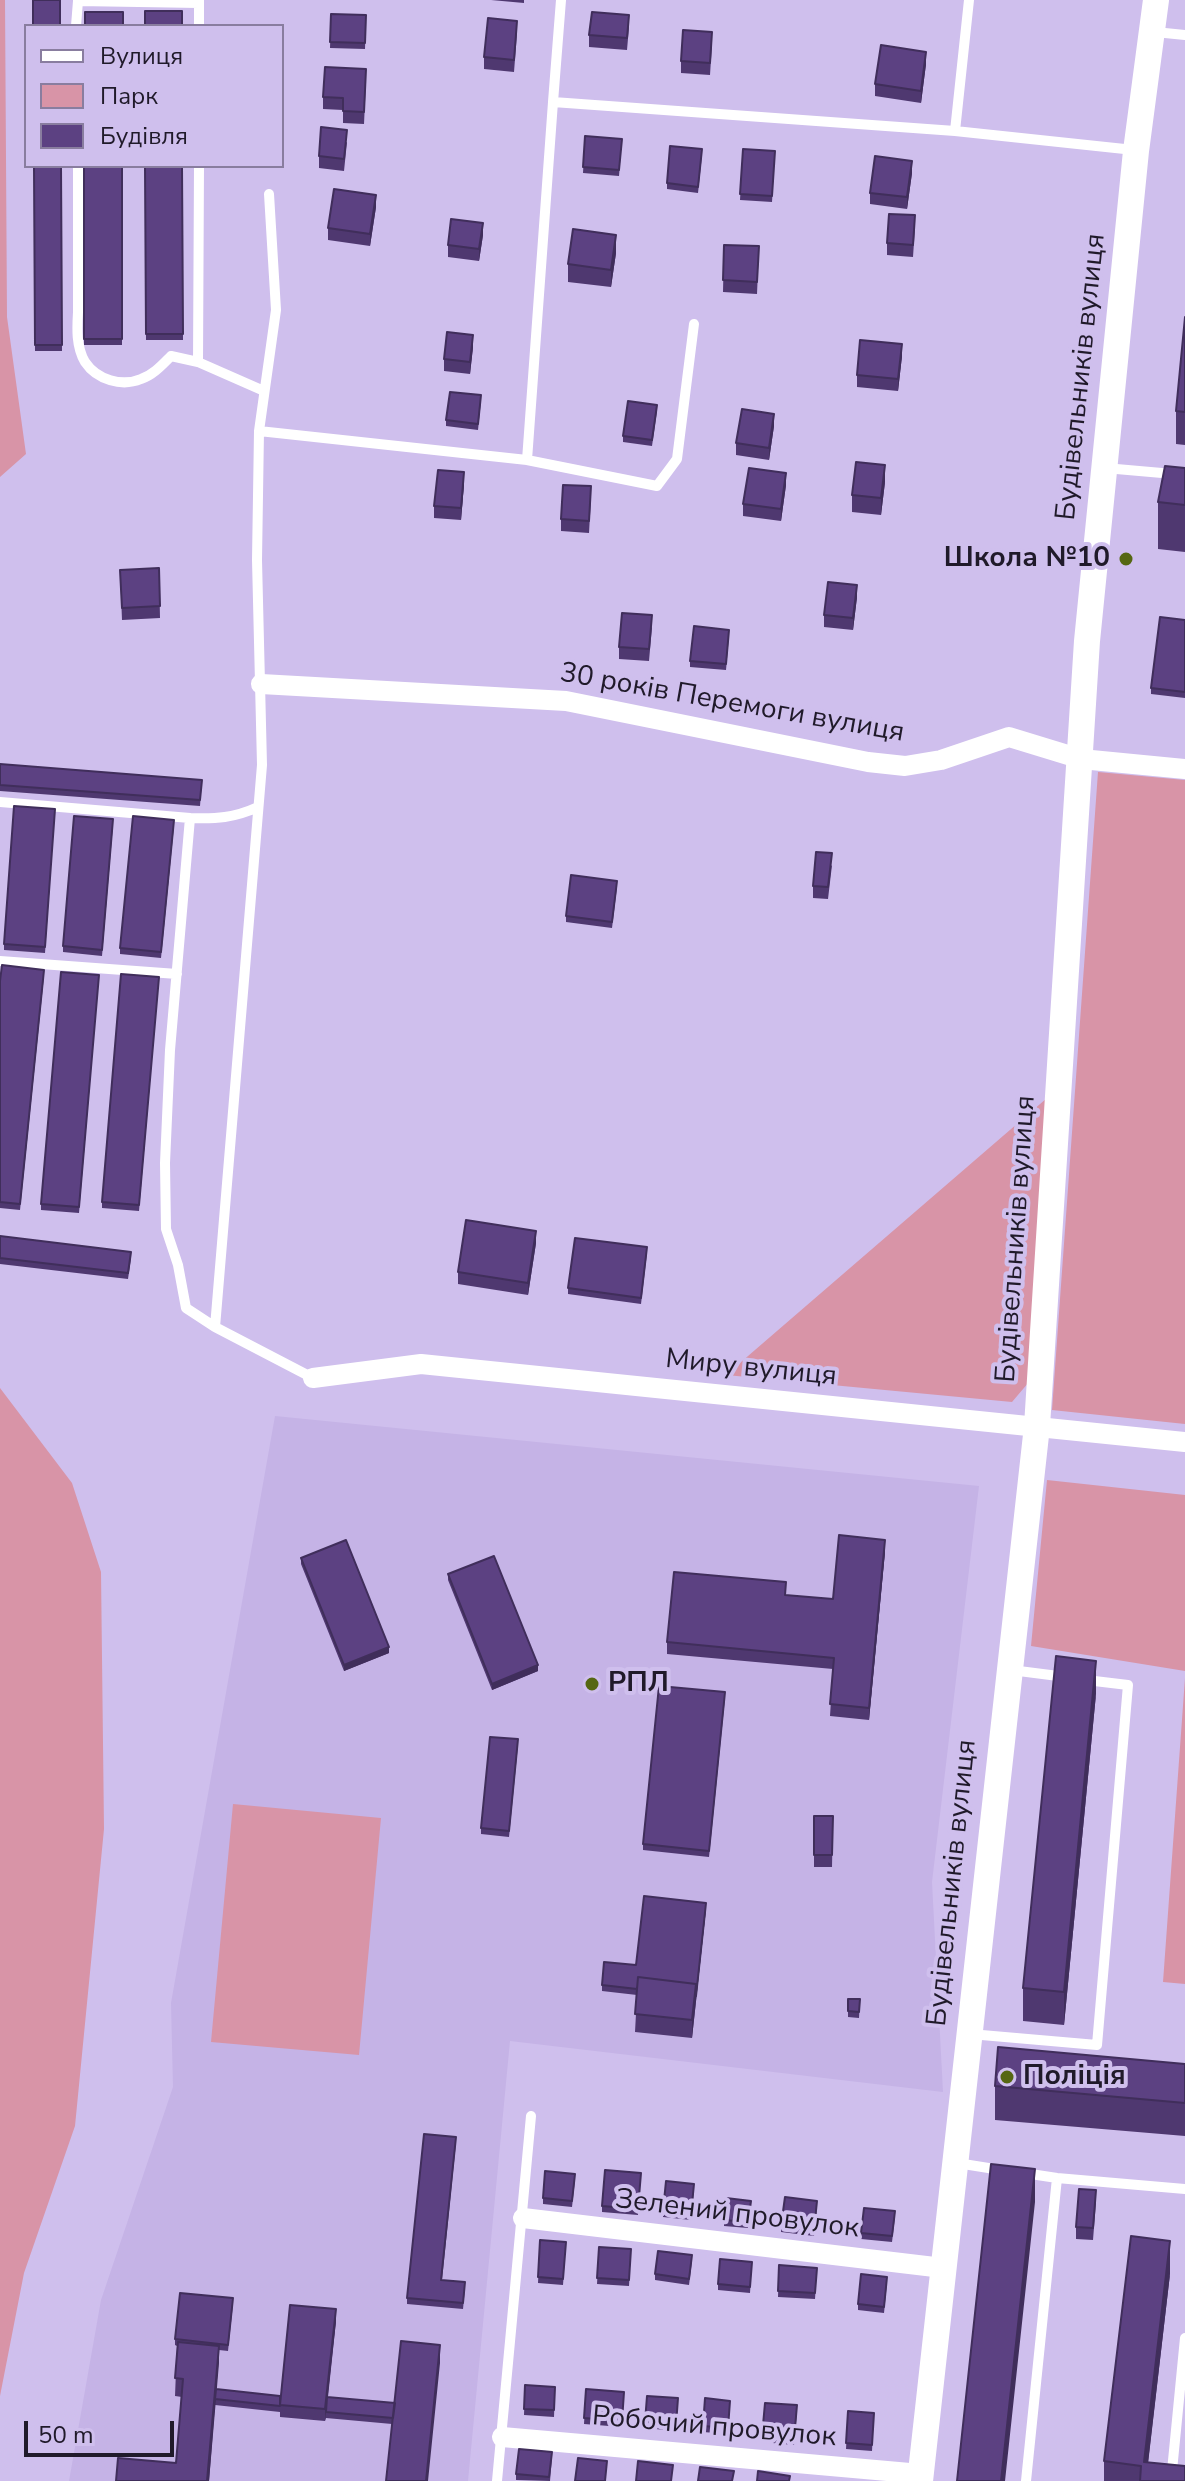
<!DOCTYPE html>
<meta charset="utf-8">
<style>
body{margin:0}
#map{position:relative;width:1185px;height:2481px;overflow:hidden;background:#cfbfed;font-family:"Nunito Sans",sans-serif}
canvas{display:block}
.legend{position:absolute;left:24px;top:24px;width:260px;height:144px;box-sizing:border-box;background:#cfbfed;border:2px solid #897d9f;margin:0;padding:10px 14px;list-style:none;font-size:24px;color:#201a2a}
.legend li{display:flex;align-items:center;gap:16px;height:40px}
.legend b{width:40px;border:2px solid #897d9f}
.scale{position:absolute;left:24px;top:2421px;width:150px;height:36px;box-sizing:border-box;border:4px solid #201a2a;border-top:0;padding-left:10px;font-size:24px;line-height:28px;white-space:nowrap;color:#201a2a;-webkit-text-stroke:6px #cfbfed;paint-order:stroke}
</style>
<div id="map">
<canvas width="1185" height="2481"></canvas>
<ul class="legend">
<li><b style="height:10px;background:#fff"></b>Вулиця</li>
<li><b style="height:22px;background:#d894a7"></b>Парк</li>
<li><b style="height:22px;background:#5c4182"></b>Будівля</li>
</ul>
<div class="scale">50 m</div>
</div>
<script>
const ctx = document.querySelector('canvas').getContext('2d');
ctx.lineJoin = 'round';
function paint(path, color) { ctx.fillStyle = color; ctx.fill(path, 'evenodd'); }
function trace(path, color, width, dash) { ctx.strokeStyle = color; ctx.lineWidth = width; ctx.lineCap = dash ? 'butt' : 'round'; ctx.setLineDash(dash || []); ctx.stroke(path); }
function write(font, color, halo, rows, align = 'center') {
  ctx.font = font + ' "Nunito Sans",sans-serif'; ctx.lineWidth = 8; ctx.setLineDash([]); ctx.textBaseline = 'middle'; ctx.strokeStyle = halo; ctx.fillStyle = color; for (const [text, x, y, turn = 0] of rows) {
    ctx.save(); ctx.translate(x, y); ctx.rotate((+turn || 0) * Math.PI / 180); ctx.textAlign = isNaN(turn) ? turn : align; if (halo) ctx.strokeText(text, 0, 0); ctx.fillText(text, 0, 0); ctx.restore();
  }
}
paint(new Path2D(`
 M275,1416L979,1486L932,1882L943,2092L510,2041L468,2481H69L101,2300L173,2087L171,2003Z`), '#c5b3e6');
paint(new Path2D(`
 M0,0H5L7,317L26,454L0,477Z
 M1098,772L1185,780V1424L1052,1410Z
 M1047,1098L1029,1382L1012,1402L726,1375Z
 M0,1388L72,1483L101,1572L104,1829L75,2126L24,2273L0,2396Z
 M1047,1480L1185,1495V1671L1031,1646Z
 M1185,1678V1984L1163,1982Z
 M233,1804L381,1818L359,2055L211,2042Z`), '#d894a7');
trace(new Path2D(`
 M76,26L78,1L199,3
 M199,26V0
 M1155,32L1185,35
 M553,102L561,0
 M955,131L969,0
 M78,166V312C77,328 76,347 85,362C97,380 122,387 141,379C153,375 162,365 171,356L198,362L264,391
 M269,194L276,310L259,431L257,560L262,765L215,1327L313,1378
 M198,362L199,166
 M259,431L527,460L553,102L955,131L1134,150
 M527,460L657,486L677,459L694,324
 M1105,468L1185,475
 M0,802L190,818L170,1050L165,1163L166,1229L178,1265L186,1308L215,1327
 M190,818C216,819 234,818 258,807
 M0,961L177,974
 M1011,1670L1066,1677
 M970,2034L1097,2045L1128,1685L1086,1680
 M957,2163L1001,2170
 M1024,2173L1057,2178L1185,2189
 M497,2481L531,2116
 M1026,2481L1057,2178
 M1171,2481L1185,2338`), '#fff', 10);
trace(new Path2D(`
 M261,684L566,701L868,762L905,766L941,760L1009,737L1081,759L1185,769
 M313,1378L421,1364L1185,1442
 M523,2218L943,2268
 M502,2437L921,2474`), '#fff', 20);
trace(new Path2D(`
 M920,2481L1037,1426L1087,641L1136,151L1156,0`), '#fff', 26);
paint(new Path2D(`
 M491,0H524V3Z
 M331,14L366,15L365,49L330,48Z
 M629,27L627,50L589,47V35Z
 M517,33L514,72L484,69V57Z
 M712,44L710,75L681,73V61Z
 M926,64L921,103L875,96V84Z
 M366,80L364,124L343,123V110L323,109V97Z
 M585,136L622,139L619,176L583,173Z
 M347,142L344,171L319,168V156Z
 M743,149L775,151L772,202L740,200Z
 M702,155L698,193L667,189V183Z
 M34,166H61L62,351H35Z
 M84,166H122V345H84Z
 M145,166H182L183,340H146Z
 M912,173L907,209L870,204V193Z
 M376,207L370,246L328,240V228Z
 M915,227L913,257L887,255V243Z
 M483,235L479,261L448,257V245Z
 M724,245L759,246L757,294L723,292Z
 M616,253L611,287L568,282V264Z
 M1185,317V445L1176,444V411Z
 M473,347L470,374L444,371V359Z
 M902,356L898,391L857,387V375Z
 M481,401L478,430L446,426V420Z
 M657,411L652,446L623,442V436Z
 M774,426L769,460L736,455V443Z
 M1185,468V552L1158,549V502Z
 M885,482L881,515L852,512V495Z
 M464,484L461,520L434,518V506Z
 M786,485L781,521L743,516V504Z
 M591,498L589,533L561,531V519Z
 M159,568L160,618L122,620L120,570Z
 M857,597L853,630L824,627V615Z
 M1185,620V698L1151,694V688Z
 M652,627L649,661L619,659V647Z
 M729,636L726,670L690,667V661Z
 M0,764L202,780L200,806L0,791Z
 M55,809L45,953L4,950V944Z
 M113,825L102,956L63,952V946Z
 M174,826L161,958L120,954V948Z
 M832,865L828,899L813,898V886Z
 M617,887L612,928L566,922V916Z
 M99,975L79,1213L41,1210V1204Z
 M44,976L20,1210L0,1208V981Z
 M159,977L139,1211L102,1208V1202Z
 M0,1236L131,1258L128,1279L0,1264Z
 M536,1243L528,1295L458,1284V1272Z
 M647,1253L641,1304L568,1294V1288Z
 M885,1552L869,1720L830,1716L833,1669L667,1654V1642L786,1595L833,1599Z
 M301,1558L389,1653L344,1671L301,1564Z
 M448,1574L538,1671L492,1690L448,1580Z
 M1096,1694L1064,2025L1023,2021V1988Z
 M725,1698L709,1857L643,1850V1844Z
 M518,1745L509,1837L481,1834V1828Z
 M814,1816H833L832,1867H814Z
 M706,1909L692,2038L635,2032L637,1995L602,1991V1985L636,1965Z
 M848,1999H860L859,2018L848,2017Z
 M1185,2064V2136L995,2120V2086Z
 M456,2143L442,2280L465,2288L463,2309L407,2304V2298Z
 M641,2173L638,2215L602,2212V2206Z
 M575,2180L572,2207L543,2204V2198Z
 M694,2190L691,2220L663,2217V2211Z
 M751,2201L748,2228L724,2226V2220Z
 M1096,2202L1093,2240L1076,2239V2227Z
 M817,2207L814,2236L781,2232V2226Z
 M895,2217L892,2242L861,2239V2233Z
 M540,2240L566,2242L563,2285L538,2283Z
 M599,2247L631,2249L629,2286L597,2284Z
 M692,2261L689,2285L655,2280V2274Z
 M752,2262L750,2293L718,2290V2284Z
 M779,2265L817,2268L815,2299L778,2297Z
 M1170,2274L1148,2462L1185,2481H1104V2461Z
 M887,2283L884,2313L858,2310V2304Z
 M233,2304L228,2351L219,2350L216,2389L280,2396L336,2321L328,2397L395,2403L440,2363L392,2424L326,2418L325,2421L280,2417V2412L215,2405L209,2481H116L176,2463L182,2397L175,2396L177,2346L175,2345V2339Z
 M525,2385L555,2387L554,2417L524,2415Z
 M586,2389L624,2392L622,2427L584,2424Z
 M647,2396L678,2398L676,2431L645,2428Z
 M730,2401L728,2434L703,2432V2426Z
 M848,2411L874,2413L872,2451L846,2449Z
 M797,2412L794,2445L762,2442V2436Z
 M552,2458L550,2481L516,2480V2474Z`), '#4f3870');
paint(new Path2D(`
 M926,52V64L921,103V91Z
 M912,161V173L907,209V197Z
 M376,195V207L370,246V234Z
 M483,223V235L479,261V249Z
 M616,235V253L611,287V270Z
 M473,335V347L470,374V362Z
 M902,344V356L898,391V379Z
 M774,414V426L769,460V448Z
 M885,465V482L881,515V498Z
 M464,472V484L461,520V508Z
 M786,473V485L781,521V509Z
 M857,585V597L853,630V618Z
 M536,1231V1243L528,1295V1283Z
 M885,1540V1552L869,1720V1708Z
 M389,1647V1653L344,1671V1665Z
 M1096,1661V1694L1064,2025V1992Z
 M538,1665V1671L492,1690V1684Z
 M706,1903V1909L692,2038V2020Z
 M1035,2169V2202L1005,2481H1001Z
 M1170,2241V2274L1146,2481L1144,2462Z
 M336,2309V2321L325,2421V2409Z
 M440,2345V2363L428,2481H426Z
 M219,2346V2363L216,2399L209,2481H207Z`), '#402e5b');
const building = new Path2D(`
 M33,0H60V26H33Z
 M145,11H182V26H145Z
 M85,12H123V26H85Z
 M592,12L629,15L627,38L589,35Z
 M331,14L366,15L365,43L330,42Z
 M488,18L517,21L514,60L484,57Z
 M683,30L712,32L710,63L681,61Z
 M881,45L926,52L921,91L875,84Z
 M325,67L366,69L364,112L343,111V98L323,97Z
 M321,127L347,130L344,159L319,156Z
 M585,136L622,139L619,170L583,167Z
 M670,146L702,149L698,187L667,183Z
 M743,149L775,151L772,196L740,194Z
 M875,156L912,161L907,197L870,193Z
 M34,166H61L62,345H35Z
 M84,166H122V339H84Z
 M145,166H182L183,334H146Z
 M334,189L376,195L370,234L328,228Z
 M889,214L915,215L913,245L887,243Z
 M451,219L483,223L479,249L448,245Z
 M573,229L616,235L611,270L568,264Z
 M724,245L759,246L757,282L723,280Z
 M1185,317V412L1176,411Z
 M447,332L473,335L470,362L444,359Z
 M860,340L902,344L898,379L857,375Z
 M450,392L481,395L478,424L446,420Z
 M628,401L657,405L652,440L623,436Z
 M742,409L774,414L769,448L736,443Z
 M856,462L885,465L881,498L852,495Z
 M1165,466L1185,468V505L1158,502Z
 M749,468L786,473L781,509L743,504Z
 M438,470L464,472L461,508L434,506Z
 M563,485L591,486L589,521L561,519Z
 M159,568L160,606L122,608L120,570Z
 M828,582L857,585L853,618L824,615Z
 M622,613L652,615L649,649L619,647Z
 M1160,617L1185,620V692L1151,688Z
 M694,626L729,630L726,664L690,661Z
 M0,764L202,780L200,800L0,785Z
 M14,806L55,809L45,947L4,944Z
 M74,816L113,819L102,950L63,946Z
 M133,816L174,820L161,952L120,948Z
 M816,852L832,853L828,887L813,886Z
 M571,875L617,881L612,922L566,916Z
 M2,965L44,970L20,1204L0,1202V981Z
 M61,972L99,975L79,1207L41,1204Z
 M121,974L159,977L139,1205L102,1202Z
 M466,1220L536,1231L528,1283L458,1272Z
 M0,1236L131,1252L128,1273L0,1258Z
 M575,1238L647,1247L641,1298L568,1288Z
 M839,1535L885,1540L869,1708L830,1704L834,1658L667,1642L674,1572L786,1582L785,1595L833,1599Z
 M346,1540L389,1647L344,1665L301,1558Z
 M494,1556L538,1665L492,1684L448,1574Z
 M1056,1656L1096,1661L1064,1992L1023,1988Z
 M659,1686L725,1692L709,1851L643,1844Z
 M490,1737L518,1739L509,1831L481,1828Z
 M814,1816H833L832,1855H814Z
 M644,1896L706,1903L696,1996V1984L638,1977L637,1989L602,1985L604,1962L636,1965Z
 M638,1977L696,1984L692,2020L635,2014Z
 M848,1999H860L859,2012L848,2011Z
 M998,2047L1185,2064V2103L995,2086Z
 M424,2134L456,2137L441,2280L465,2282L463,2303L407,2298Z
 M991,2164L1035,2169L1001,2481H957Z
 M605,2170L641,2173L638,2209L602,2206Z
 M545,2171L575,2174L572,2201L543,2198Z
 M666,2181L694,2184L691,2214L663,2211Z
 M1079,2189L1096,2190L1093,2228L1076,2227Z
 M785,2197L817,2201L814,2230L781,2226Z
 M726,2198L751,2201L748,2222L724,2220Z
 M864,2208L895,2211L892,2236L861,2233Z
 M1131,2236L1170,2241L1144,2462L1185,2466V2481H1140L1141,2466L1104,2461Z
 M540,2240L566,2242L563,2279L538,2277Z
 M599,2247L631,2249L629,2280L597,2278Z
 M658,2251L692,2255L689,2279L655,2274Z
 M720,2259L752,2262L750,2287L718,2284Z
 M779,2265L817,2268L815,2293L778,2291Z
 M861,2274L887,2277L884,2307L858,2304Z
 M180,2293L233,2298L228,2345L175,2339Z
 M290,2305L336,2309L325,2409L280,2405Z
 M401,2341L440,2345L426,2481H386Z
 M178,2342L219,2346L207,2481H116L118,2458L176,2463L183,2379L175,2378Z
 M525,2385L555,2387L554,2410L524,2409Z
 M216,2389L280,2396V2406L215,2399Z
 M586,2389L624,2392L622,2421L584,2418Z
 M647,2396L678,2398L676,2425L645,2422Z
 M327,2397L395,2403L393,2418L326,2412Z
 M705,2398L730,2401L728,2428L703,2426Z
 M765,2403L797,2405L794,2439L762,2436Z
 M848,2411L874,2413L872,2445L846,2443Z
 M519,2449L552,2452L549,2477L516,2474Z
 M578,2458L607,2461L605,2481H575Z
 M638,2461L673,2465L671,2481H636Z
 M700,2467L734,2471L732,2481H698Z
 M758,2471L790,2476L789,2481H757Z`);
paint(building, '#5c4182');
trace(building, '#402e5b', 2);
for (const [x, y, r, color] of [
 [1126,559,8,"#566712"],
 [592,1684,8,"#566712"],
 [1007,2077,8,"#566712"]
]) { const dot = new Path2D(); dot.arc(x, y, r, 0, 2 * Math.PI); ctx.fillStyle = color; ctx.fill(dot); trace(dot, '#cfbfed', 3); }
write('28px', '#201a2a', '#cfbfed', [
 ["Будівельників вулиця",1082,377,-84],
 ["30 років Перемоги вулиця",732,704,10],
 ["Будівельників вулиця",1017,1239,-86],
 ["Миру вулиця",751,1369,6],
 ["Будівельників вулиця",953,1883,-84],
 ["Зелений провулок",737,2215,7],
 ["Робочий провулок",714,2428,5]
]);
write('bold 28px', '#201a2a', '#cfbfed', [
 ["Школа №10",1110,559,"right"],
 ["РПЛ",608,1684],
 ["Поліція",1023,2077]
], 'left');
</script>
